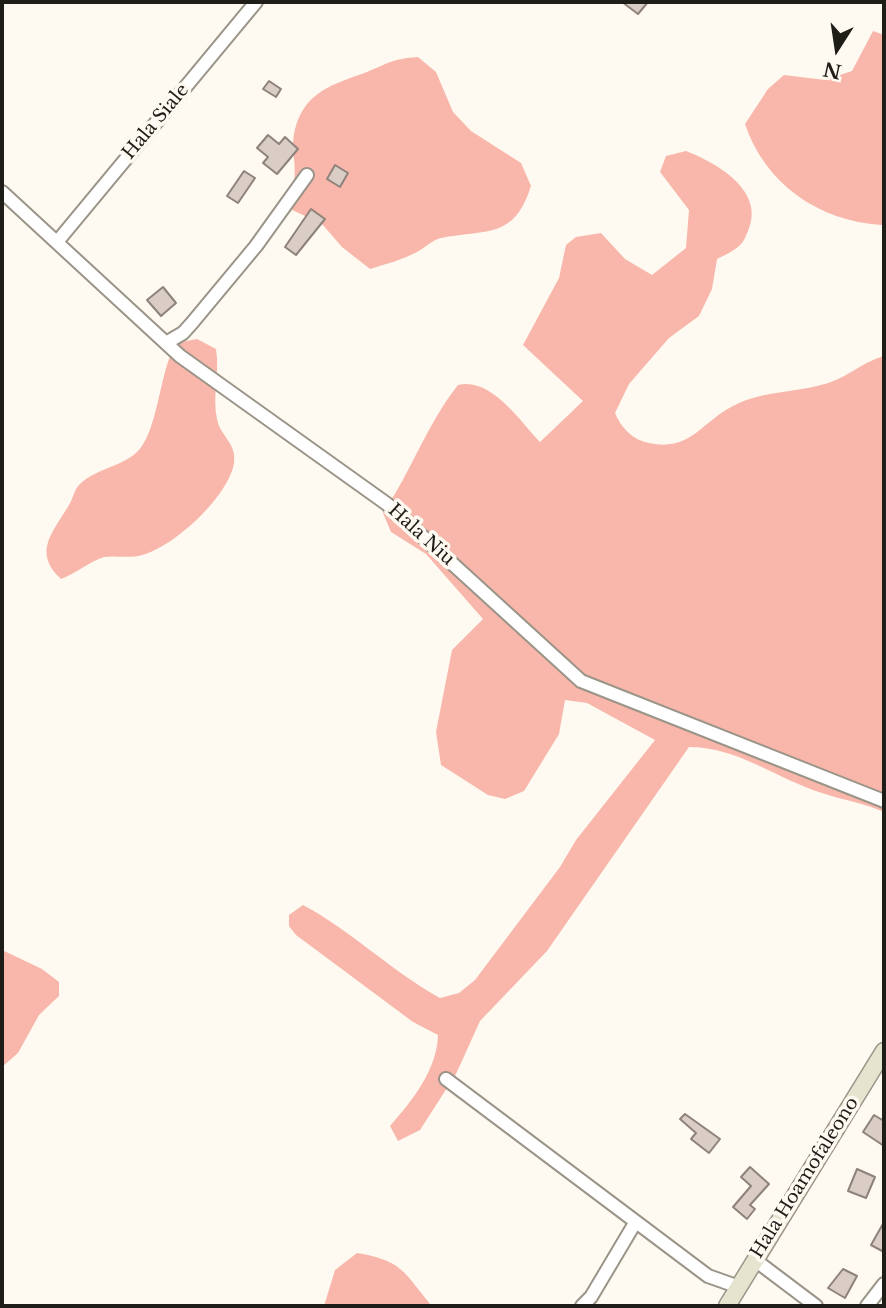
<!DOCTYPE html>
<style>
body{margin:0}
#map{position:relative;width:886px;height:1308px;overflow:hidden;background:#fefaf2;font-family:"Libre Baskerville",serif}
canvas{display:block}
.frame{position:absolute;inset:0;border:4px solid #1f1d18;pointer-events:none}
.north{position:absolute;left:802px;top:14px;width:70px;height:70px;-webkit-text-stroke:5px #fefaf2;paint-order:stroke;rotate:192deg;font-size:19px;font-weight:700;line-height:28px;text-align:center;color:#1f1d18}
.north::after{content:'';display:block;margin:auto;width:24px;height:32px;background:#1f1d18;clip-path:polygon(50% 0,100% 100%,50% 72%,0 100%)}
</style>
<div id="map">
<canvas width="886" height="1308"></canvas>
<div class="frame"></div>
<div class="north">N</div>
</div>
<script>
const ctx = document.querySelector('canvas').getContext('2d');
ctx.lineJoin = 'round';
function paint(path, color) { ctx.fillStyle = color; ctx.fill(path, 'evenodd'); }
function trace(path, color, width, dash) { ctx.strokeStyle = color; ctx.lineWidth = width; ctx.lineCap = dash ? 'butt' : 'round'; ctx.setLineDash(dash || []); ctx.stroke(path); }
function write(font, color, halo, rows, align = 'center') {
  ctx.font = font + ' "Libre Baskerville",serif'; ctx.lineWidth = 7; ctx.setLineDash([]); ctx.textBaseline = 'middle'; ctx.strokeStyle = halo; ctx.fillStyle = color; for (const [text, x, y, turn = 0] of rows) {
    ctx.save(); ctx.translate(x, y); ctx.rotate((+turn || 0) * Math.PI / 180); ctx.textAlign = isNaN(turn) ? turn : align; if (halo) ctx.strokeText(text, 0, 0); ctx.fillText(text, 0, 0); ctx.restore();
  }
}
paint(new Path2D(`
 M873,31L884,35V223L881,225C819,221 765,184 745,124L768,89L784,75L825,80L852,71Z
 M418,57L436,72L453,112L471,131L521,163L531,186C514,240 486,229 441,238C432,240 425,248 417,252C402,260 386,264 370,269L342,247L322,224L288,208C290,200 293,191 294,182C297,164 290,147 295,129C305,91 334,84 367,72C389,63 391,59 418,57Z
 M686,151C717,163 766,191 748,231C746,235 744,242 740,245C734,251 725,255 717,259L712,289L699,316L669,338L629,384L615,413C621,428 633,440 649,443C691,452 701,422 733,406C763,390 799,393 831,382C850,375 865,361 884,356V812C864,803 843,800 822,793C777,779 738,747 689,747L547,951L480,1021L456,1074L420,1130L398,1141L390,1126C412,1101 437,1070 438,1035L413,1022L296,935L289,926V915L303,905C352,931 391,971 440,998L459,993L475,980L560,867L576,840L655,740L587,703L565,700L559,734L524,791L505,799L488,795L441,765L436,732L452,650L483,619L426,554L391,532L383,513C411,472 427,424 458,385C491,377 519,420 540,442L583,401L523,345L559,278L566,245L576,237L601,233L625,259L652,275L686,248L689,210L660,172L666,156Z
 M197,339L216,349C220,373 212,396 217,419C220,436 237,443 234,463C229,496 174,547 142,555C129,559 116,555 104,557C90,561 75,574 61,579C32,552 53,532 69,505C73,499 74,490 79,485C94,469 125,466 139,450C159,426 159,373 176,343Z
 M2,950L42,969L59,982V996L39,1015L18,1053L2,1067Z
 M357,1253C404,1261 404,1273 432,1306H324L335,1270Z`), '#f8b7aa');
const building = new Path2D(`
 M622,2H648L638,14Z
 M269,81L281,89L276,97L263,89Z
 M268,135L279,144L285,137L298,149L277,174L263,163L268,157L257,148Z
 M335,165L348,173L340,187L327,179Z
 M244,171L255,178L238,203L227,196Z
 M311,209L325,219L296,255L285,247Z
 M163,287L176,303L161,316L147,300Z
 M685,1114L720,1139L709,1153L691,1139L696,1133L680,1119Z
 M874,1115L884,1121V1146L863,1132Z
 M750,1167L769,1184L750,1205L755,1209L747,1219L733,1207L751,1186L741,1177Z
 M857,1169L875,1177L866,1198L848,1191Z
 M884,1222V1252L871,1245Z
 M843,1269L857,1276L845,1298L828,1288Z`);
paint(building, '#dacdc5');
trace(building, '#8e827a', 2);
const street = new Path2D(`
 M2,192L180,356L387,504L581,681L884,801
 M57,242L256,2
 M166,343L183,333L192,323L256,246L307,175
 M446,1079L708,1276L739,1287
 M755,1260L816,1306
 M582,1306L591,1297L635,1223
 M867,1306L884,1284`);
const secondary = new Path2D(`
 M727,1306L884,1051`);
trace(street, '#9b9488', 16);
trace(secondary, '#9b9488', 19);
trace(street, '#fff', 12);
trace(secondary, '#e5e4ce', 16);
write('18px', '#1f1d18', '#fefaf2', [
 ["Hala Siale",156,122,-50],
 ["Hala Niu",421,535,42],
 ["Hala Hoamofaleono",805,1178,-58]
]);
</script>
